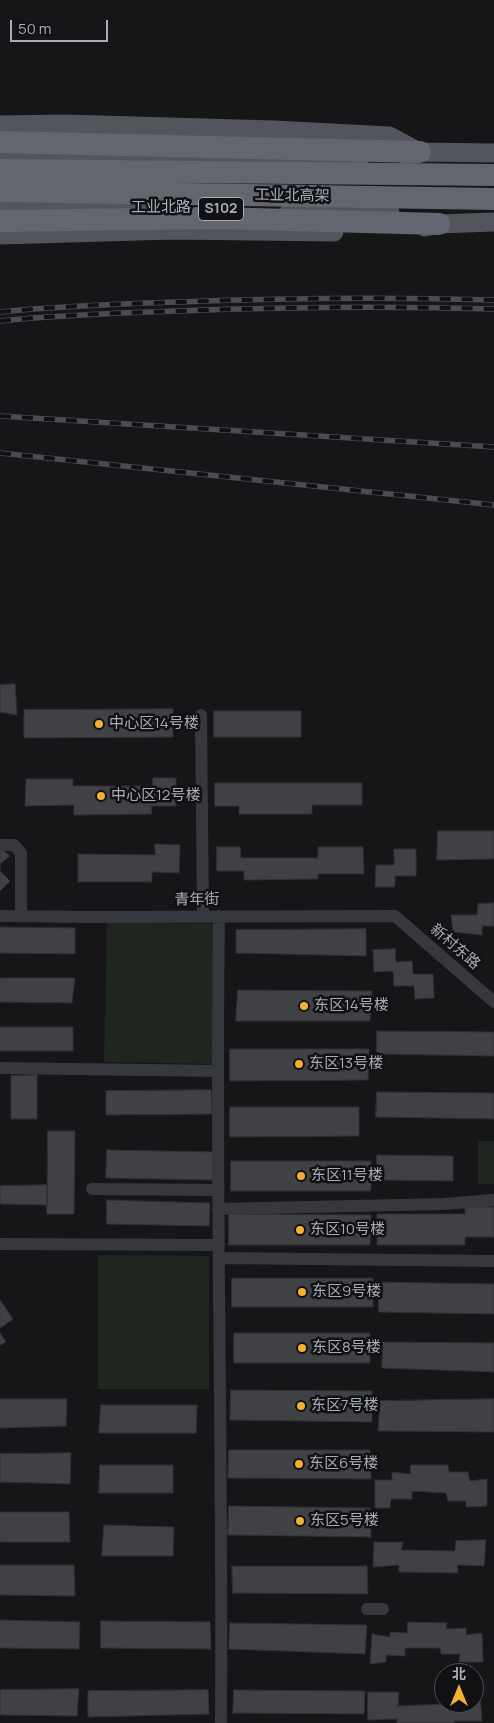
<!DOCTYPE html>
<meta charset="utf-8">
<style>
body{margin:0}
#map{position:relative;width:494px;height:1723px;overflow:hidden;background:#161618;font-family:Manrope,"Noto Sans SC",sans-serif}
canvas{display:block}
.north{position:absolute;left:434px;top:1663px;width:50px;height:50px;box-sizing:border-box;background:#111113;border:1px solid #4d4f55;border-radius:50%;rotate:0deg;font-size:14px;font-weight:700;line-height:20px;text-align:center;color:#a8adb8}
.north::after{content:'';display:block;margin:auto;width:18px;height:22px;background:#f2b134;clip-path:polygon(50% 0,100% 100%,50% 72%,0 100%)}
.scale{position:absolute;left:10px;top:20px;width:98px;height:22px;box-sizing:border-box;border:2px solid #a8adb8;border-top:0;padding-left:6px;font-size:15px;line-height:18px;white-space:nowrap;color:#a8adb8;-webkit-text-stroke:4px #111113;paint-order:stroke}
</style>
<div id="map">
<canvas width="494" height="1723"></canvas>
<div class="north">北</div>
<div class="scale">50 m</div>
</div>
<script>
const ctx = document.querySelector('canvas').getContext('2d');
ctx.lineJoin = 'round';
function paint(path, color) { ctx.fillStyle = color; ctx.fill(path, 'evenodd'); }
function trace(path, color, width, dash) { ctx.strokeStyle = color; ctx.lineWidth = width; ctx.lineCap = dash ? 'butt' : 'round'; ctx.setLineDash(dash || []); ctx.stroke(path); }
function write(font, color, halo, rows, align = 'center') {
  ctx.font = font + ' Manrope,"Noto Sans SC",sans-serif'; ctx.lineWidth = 5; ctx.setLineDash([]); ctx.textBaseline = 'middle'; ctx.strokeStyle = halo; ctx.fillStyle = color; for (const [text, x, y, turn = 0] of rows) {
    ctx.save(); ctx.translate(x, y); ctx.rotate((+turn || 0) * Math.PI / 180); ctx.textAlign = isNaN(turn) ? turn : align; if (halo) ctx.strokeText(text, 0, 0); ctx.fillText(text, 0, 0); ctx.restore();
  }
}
paint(new Path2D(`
 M107,922L216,924L213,1064L104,1062Z
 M478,1141H494V1184H478Z
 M98,1255L209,1256V1389H98Z`), '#1e261f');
const building = new Path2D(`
 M15,684L17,715L0,712V685Z
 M173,709V737L24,738V710Z
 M214,711H301V737H214Z
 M153,778H176V806H151L152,814L74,815V805L25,806L26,779H73V786H152Z
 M215,783H362V805H312V814H239V806H215Z
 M438,831H494V859L437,860Z
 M155,844L180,845L179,873L152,872V882H78V854L155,855Z
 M217,847H240L241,858H318V847H363L364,874H318V879L244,880V871H217Z
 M0,848L10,856L0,864V871L10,881L0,891Z
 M394,849H416V876H395V887H375L376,865H394Z
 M494,903V926H482V935L453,932L451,915H477L478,904Z
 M0,927L75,928V954L0,953Z
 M366,929V956L236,953V930Z
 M395,949L396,962L412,961L413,974H433L434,998L415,999L414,986H394L393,971L374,972L373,950Z
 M0,978H75L72,1003L0,1002Z
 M238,990L372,991L370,1021H236Z
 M0,1027H73V1051H0Z
 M377,1031L494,1032V1056L377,1054Z
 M230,1049H369L368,1080L230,1081Z
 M37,1075V1119H11V1076Z
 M211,1090L212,1114L106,1115V1091Z
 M377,1092L494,1093V1119L376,1117Z
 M230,1107H359V1136L230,1137Z
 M48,1131H75L74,1214H47Z
 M107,1150L214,1152L213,1180L106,1178Z
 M377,1155L453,1156V1181L377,1180Z
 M231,1161H371V1191H231Z
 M47,1185V1205L0,1204V1186Z
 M107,1200L210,1203L209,1226L107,1224Z
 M465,1207H494V1237H465V1245H377V1214H465Z
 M229,1214L371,1215L370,1245H229Z
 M232,1278H373V1307H232Z
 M379,1282L494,1284V1314L379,1312Z
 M0,1300L13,1319L0,1328Z
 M0,1333L6,1342L0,1345Z
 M234,1333H370V1363H234Z
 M383,1342L494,1343V1372L382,1368Z
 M231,1390L372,1391V1422L230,1420Z
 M0,1399H67L66,1426L0,1428Z
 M494,1399V1432L378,1431L380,1401Z
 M101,1405H197L196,1433H99Z
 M229,1450H370L371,1479L228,1478Z
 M71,1453L70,1484L0,1482V1454Z
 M100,1465H173V1493H99Z
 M411,1465H448L449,1472H468L470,1481L487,1479V1506L466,1507V1501H448L446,1493L412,1491V1499H391L390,1508H375V1480H392V1472L410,1474Z
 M229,1506L370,1508L371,1537L228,1535Z
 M0,1512H69L70,1542H0Z
 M104,1525L174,1527L173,1556H102Z
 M486,1540L484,1566L457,1565L458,1573L399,1572V1565L373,1567L374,1542H403L401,1550L455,1551L456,1541Z
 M0,1565H74L75,1596L0,1595Z
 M232,1566H367L368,1594L233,1593Z
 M0,1620L80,1622L79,1649L0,1648Z
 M101,1621L210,1622L211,1649L101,1648Z
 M408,1622L447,1623L446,1629L466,1628V1635L482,1633L483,1662H459L460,1654H441L440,1648H405V1656L386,1655V1662L370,1664L372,1634L390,1637V1632L407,1633Z
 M230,1623L367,1625L365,1654L229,1649Z
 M79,1689L77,1716L0,1715V1690Z
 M208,1690L209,1714L88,1717V1691Z
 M234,1690L365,1691L364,1714L233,1713Z
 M368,1692H399L398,1706L474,1703V1693H480L482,1721H454V1723H397V1719L368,1720Z`);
paint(building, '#404145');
trace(building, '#303034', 1);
trace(new Path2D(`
 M201,715L203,916
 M0,845H14L21,853V916
 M0,916L89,917L395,916L494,1002
 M219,916C215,1185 223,1454 221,1723
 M0,1068L217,1071
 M92,1189L218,1190
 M218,1209L444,1204L494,1200
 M0,1244L219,1245
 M220,1258L494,1261
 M367,1609H383`), '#37383d', 12);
trace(new Path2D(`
 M0,125L64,124L274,130L389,136L419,152
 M406,155L420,152L494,153
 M0,158L359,161
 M0,208H140
 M290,209L346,210L390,212
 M425,227L439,224L494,222
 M0,235L173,230L334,232`), '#53555c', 19);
trace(new Path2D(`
 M0,142L420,152
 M0,170L494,175
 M0,191L494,199
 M0,221L216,218L439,224`), '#63666e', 22);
const rail = new Path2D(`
 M0,312C59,306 119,304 178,302C284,298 389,297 494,300
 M0,321C59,315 119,313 178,311C284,307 389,306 494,309
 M0,416L494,447
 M0,453L494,505`);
trace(rail, '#4a4c52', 5.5);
trace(rail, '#111113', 4, [11]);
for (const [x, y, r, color] of [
 [99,724,5,"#f2b134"],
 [101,796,5,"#f2b134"],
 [304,1006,5,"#f2b134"],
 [299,1064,5,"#f2b134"],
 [301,1176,5,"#f2b134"],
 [300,1230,5,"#f2b134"],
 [302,1292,5,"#f2b134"],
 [302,1348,5,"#f2b134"],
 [301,1406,5,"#f2b134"],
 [299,1464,5,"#f2b134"],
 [300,1521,5,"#f2b134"]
]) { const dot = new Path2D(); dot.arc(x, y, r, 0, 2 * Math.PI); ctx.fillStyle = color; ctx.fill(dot); trace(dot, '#111113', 2); }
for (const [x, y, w] of [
 [221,209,45]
]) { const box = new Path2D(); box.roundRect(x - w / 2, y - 11.5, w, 23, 4); ctx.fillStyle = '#111113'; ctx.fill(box); trace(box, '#a8adb8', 1); }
write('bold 14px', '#a8adb8', null, [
 ["S102",221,209]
]);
write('15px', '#a8adb8', '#111113', [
 ["工业北高架",292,196,1],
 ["工业北路",161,208],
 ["青年街",197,900,-1],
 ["新村东路",455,947,41]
]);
write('15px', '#a8adb8', '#111113', [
 ["中心区14号楼",109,724],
 ["中心区12号楼",111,796],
 ["东区14号楼",314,1006],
 ["东区13号楼",309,1064],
 ["东区11号楼",311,1176],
 ["东区10号楼",310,1230],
 ["东区9号楼",312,1292],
 ["东区8号楼",312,1348],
 ["东区7号楼",311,1406],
 ["东区6号楼",309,1464],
 ["东区5号楼",310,1521]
], 'left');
</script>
